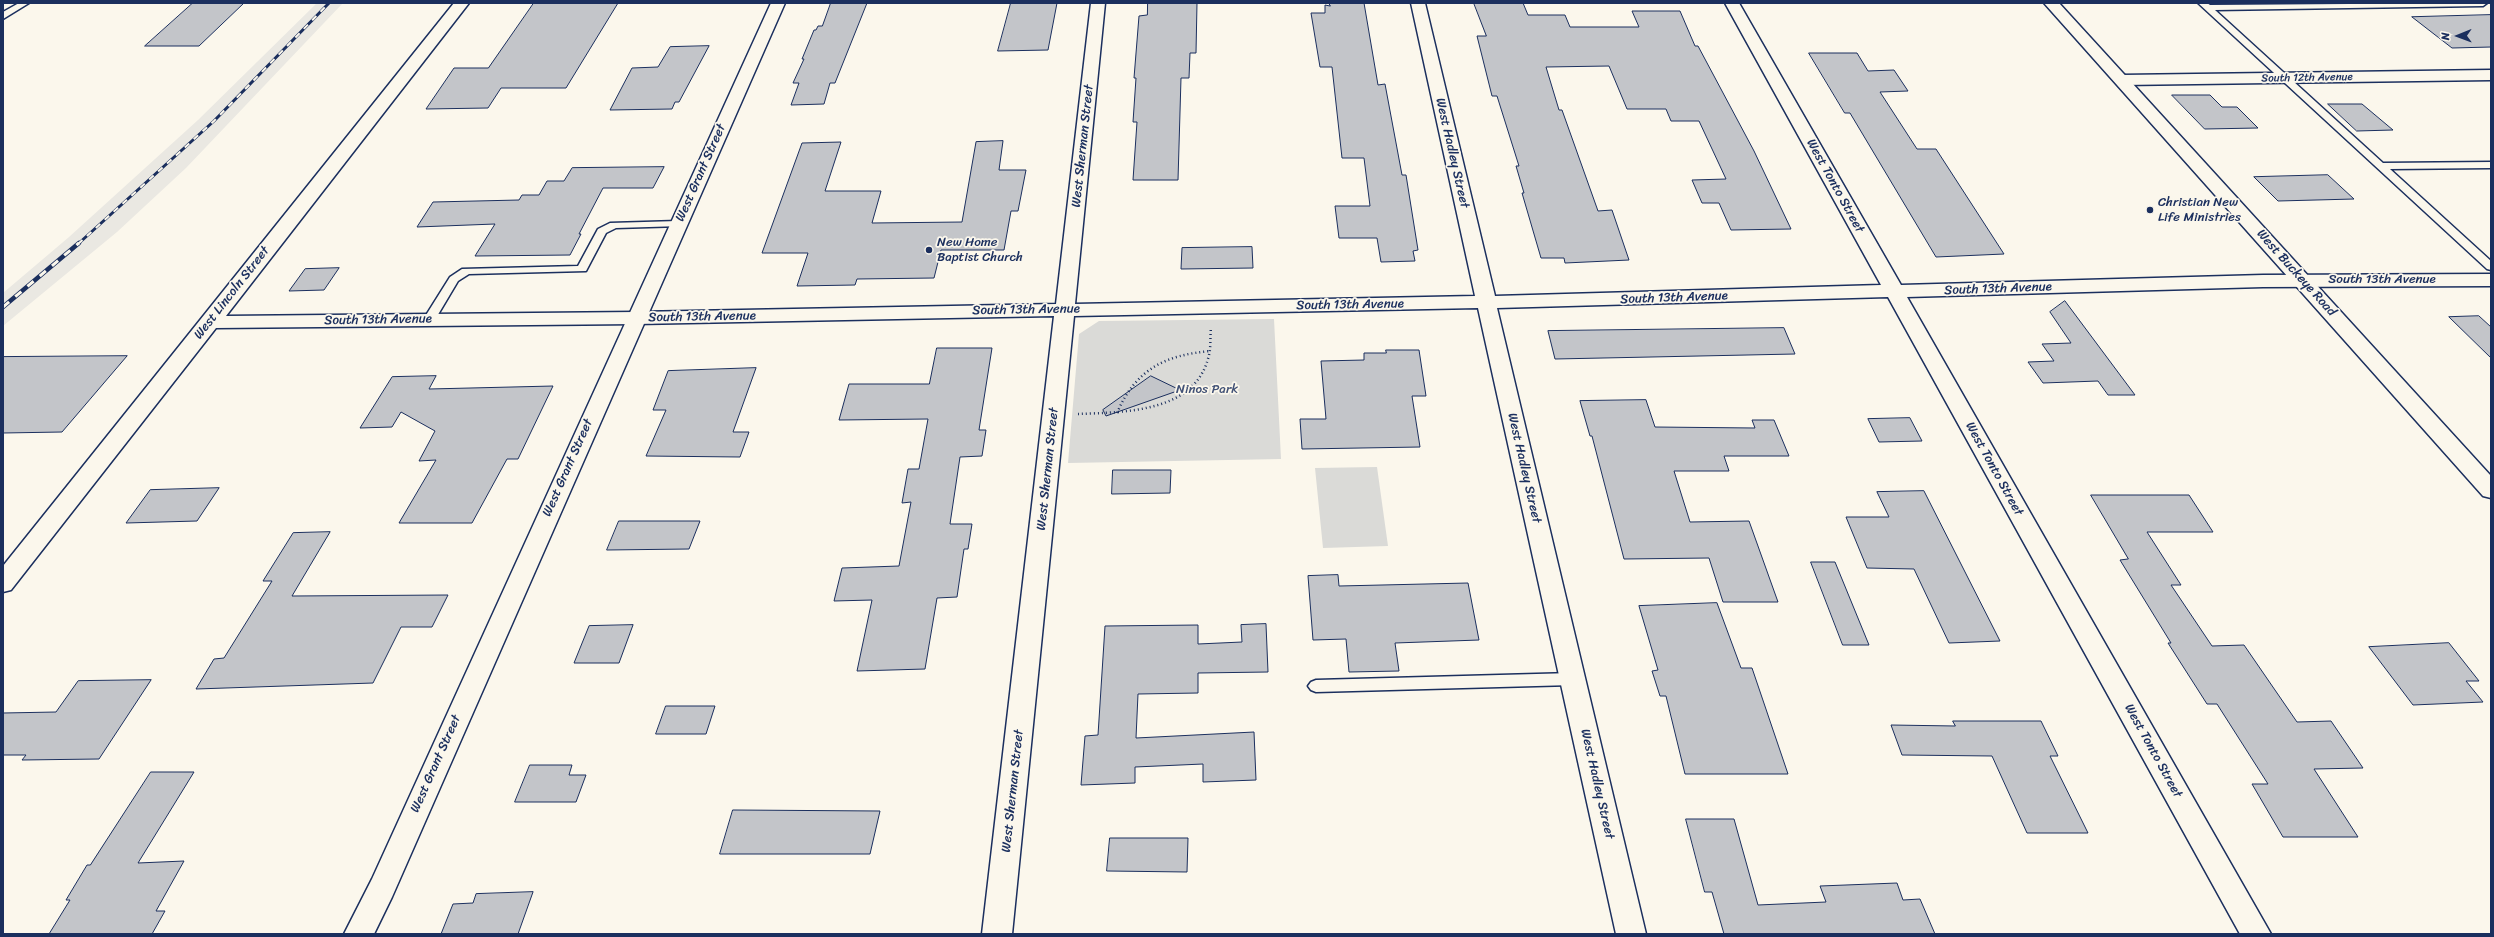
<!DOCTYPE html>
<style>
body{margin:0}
#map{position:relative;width:2494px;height:937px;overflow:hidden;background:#fbf7ec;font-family:Sriracha,sans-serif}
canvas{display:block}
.frame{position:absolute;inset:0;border:4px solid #1b2f5e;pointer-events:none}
.north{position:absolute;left:2438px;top:16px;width:40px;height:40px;-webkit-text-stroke:3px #fbf7ec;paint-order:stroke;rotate:269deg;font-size:11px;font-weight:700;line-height:16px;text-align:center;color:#1b2f5e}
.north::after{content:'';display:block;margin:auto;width:14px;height:18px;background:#1b2f5e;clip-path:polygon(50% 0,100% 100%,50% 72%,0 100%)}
</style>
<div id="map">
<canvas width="2494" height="937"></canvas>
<div class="frame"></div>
<div class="north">N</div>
</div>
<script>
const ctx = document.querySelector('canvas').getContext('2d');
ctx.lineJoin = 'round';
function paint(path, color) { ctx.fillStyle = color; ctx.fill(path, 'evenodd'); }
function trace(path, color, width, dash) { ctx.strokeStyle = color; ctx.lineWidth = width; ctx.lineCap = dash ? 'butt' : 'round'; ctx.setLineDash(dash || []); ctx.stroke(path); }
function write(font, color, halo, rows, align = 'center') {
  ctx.font = font + ' Sriracha,sans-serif'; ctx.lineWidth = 3.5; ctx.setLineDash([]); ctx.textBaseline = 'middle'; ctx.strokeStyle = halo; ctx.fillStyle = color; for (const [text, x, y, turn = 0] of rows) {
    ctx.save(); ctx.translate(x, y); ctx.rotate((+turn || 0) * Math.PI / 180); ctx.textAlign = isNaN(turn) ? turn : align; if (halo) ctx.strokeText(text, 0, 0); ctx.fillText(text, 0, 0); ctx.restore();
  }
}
paint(new Path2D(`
 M317,3H343L186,168L117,232L3,326V293L69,237L198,120Z`), '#eae8e2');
paint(new Path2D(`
 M1274,319L1281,459L1068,463L1079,334L1099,321Z
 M1377,467L1388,546L1323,548L1315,468Z`), '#dadad7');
const building = new Path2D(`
 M193,3H244L199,46H145Z
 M534,3H618L566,88H501L488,108L426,109L454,68H488Z
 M831,3H867L835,83H830L824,104L791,105L799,83H793L804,59H802L814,30H816L818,26H822Z
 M1011,3H1057L1048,50L998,51Z
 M1148,3H1197L1196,53H1190L1189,78H1181L1178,180H1133L1137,122H1133L1136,78H1134L1139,16L1147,15Z
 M1329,3H1364L1378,85L1385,84L1402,175H1406L1418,250L1413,251L1415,261L1381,262L1377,238H1339L1335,206H1370L1364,158H1342L1332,67H1320L1311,13H1325V5L1330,6Z
 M1474,3H1523L1528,15H1565L1570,27H1639L1632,11H1680L1695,46H1698L1754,151L1791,229L1731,230L1719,203H1702L1692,180L1726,179L1699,121H1671L1666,109H1627L1609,66L1546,67L1559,110H1562L1598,211L1612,210L1629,260L1565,263L1564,258H1541L1522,193H1524L1516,166H1519L1497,96H1492L1477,36H1486Z
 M2491,15V47L2452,48L2412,17Z
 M709,46L679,102H675L672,109L610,110L632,68L658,67L670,47Z
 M1809,53H1857L1868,71L1894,70L1908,91L1880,92L1917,149H1936L2004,254L1936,257L1850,113H1845Z
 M2172,95H2210L2222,107H2237L2258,128L2205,129Z
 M2328,104H2362L2393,130L2357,131Z
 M1003,141L999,170H1026L1018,211H1011L1004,250H941L934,278L857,279L855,285L797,286L808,253H762L802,143L841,142L825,191H881L872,223L962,222L976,142Z
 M664,167L653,188H603L579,234H581L570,255L475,256L495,224L417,227L433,202L519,200L522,195H539L547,181H564L572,168Z
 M2328,175L2354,199L2278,201L2254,177Z
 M1252,247L1253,268L1181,269L1182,248Z
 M339,268L324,290L289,291L305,269Z
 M2065,301L2135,395H2108L2098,381L2043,383L2028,362L2054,361L2042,344L2071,343L2050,312Z
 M2479,316L2491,327V358L2449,317Z
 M1784,328L1795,354L1555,359L1548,331Z
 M937,348H992L979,430H986L982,456L960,457L950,524H972L968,549H964L957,597L937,598L925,669L857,671L872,600L834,601L842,568L899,566L911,502L902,503L908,469H919L928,419L839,420L849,384H929Z
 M1386,350H1419L1426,396H1412L1420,447L1302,449L1300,419H1326L1321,361L1364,360V353H1386Z
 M127,356L62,432L3,433V357Z
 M756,368L733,432H749L740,457L646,456L666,410H653L668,371Z
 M436,376L429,389L553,386L518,459H507L472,523H399L436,460L419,461L435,431L401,412L392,427L360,428L392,377Z
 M1151,376L1180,390L1106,416L1103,410Z
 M1646,400L1655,427L1755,428L1752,420H1774L1789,456H1724L1729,471H1674L1690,522L1749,521L1778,602H1723L1709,558L1624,559L1592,436H1590L1580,401Z
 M1910,418L1922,441L1879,442L1868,419Z
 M1113,470H1171L1170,493L1112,494Z
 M219,488L197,521L126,523L150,490Z
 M1924,491L2000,641L1949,643L1914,569L1867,568L1846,517H1889L1877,492Z
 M2091,495H2189L2213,532H2147L2181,585H2171L2212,646L2244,645L2297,722L2331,721L2363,768L2314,769L2358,837H2283L2252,784H2268L2217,704H2207L2168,643H2171L2120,560L2128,559Z
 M619,521H700L689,549L607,550Z
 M330,532L292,596L448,595L432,627H401L373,683L196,689L214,659L224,658L272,581H263L293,533Z
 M1811,562H1835L1869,645H1843Z
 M1338,575L1339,586L1468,583L1479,640L1395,643L1399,671L1349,672L1346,639L1313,640L1308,576Z
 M1717,603L1741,668H1752L1788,774H1685L1666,696H1660L1652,671L1658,670L1639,606Z
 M1266,624L1268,672L1198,673V693L1138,694L1136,738L1254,732L1256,780L1203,782V764L1135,767V783L1081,785L1085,736L1098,735L1105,626L1198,625V644L1242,642L1241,625Z
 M633,625L619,663H574L589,626Z
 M2449,643L2479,681H2466L2483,702L2413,705L2369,647Z
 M151,680L99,759L22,760L26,755H3V713L56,712L78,681Z
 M666,706H715L706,734H656Z
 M1953,721H2041L2058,756H2050L2088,833H2027L1992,756L1902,755L1891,725L1955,726Z
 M530,765H572L569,775H586L576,802H515Z
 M151,772H194L138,863L184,861L156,911H165L152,934H49L70,900H66L87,865H90Z
 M733,810L880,811L870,854H720Z
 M1686,819H1734L1758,905L1826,902L1820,886L1897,883L1903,900L1920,899L1935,934H1724L1712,892H1705Z
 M1110,838H1188L1187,872L1107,871Z
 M533,892L518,934H441L453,904L473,903L476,894Z`);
paint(building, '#c3c5c9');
trace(building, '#1b2f5e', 1);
const lane = new Path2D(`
 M19,3H29L3,19V12Z
 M2198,3H2207L2210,5L2487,3L2483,6L2215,10L2383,163L2491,162V168L2390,169L2491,261V270L2487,269Z
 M678,221L682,222V226L616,228L606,233L586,271L469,274L458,281L433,323H425L423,320L450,277L462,269L578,266L598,229L610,223Z
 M1573,673L1578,675L1580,679L1578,683L1573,685L1316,692L1311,690L1308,686L1311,682L1316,680Z`);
const street = new Path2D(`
 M454,3H469L226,316L636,312L1056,304L1091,3H1105L1075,304L1475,296L1411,3H1425L1495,296L1881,285L1725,3H1739L1901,285L2263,275L2491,274V286L2263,287L1907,297L2271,934H2240L1888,297L1497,308L1646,934H1616L1478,308L1074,316L1012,934H982L1054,316L636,324L216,328L11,590L3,592V566Z
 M2491,70V80L2122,85L2114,80L2122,75Z`);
const secondary = new Path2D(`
 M771,3H785L392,897L374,934H344L372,879Z
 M2044,3H2059L2491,476V498L2483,496Z`);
trace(lane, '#1b2f5e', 3);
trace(street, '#1b2f5e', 3);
trace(secondary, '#1b2f5e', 3);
trace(new Path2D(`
 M1117,413C1136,369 1165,355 1211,351
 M1078,414C1125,412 1196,413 1209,355C1211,347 1210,337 1211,328`), '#1b2f5e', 2.5, [1, 3]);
paint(lane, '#fbf7ec');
paint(street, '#fbf7ec');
paint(secondary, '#fbf7ec');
const railFar1 = new Path2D(`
 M78,244L214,121L329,3`);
const rail = new Path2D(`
 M3,307L79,243`);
trace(railFar1, '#1b2f5e', 3);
trace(rail, '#1b2f5e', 4.5);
trace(railFar1, '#fbf7ec', 2, [6]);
trace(rail, '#fbf7ec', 3, [8]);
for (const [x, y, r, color] of [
 [2150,210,4,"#1b2f5e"],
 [929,250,4,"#1b2f5e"]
]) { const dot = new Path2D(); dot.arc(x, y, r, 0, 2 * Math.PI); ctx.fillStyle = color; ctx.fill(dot); trace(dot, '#fbf7ec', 1.5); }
write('11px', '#1b2f5e', '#fbf7ec', [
 ["South 12th Avenue",2307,78,-1]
]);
write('13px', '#1b2f5e', '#fbf7ec', [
 ["West Sherman Street",1083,146,-84],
 ["West Hadley Street",1452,153,77],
 ["West Grant Street",701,173,-66],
 ["West Tonto Street",1835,186,61],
 ["West Buckeye Road",2296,273,48],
 ["South 13th Avenue",2382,280],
 ["South 13th Avenue",1998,289,-2],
 ["West Lincoln Street",232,293,-52],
 ["South 13th Avenue",1674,298,-2],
 ["South 13th Avenue",1350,305,-1],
 ["South 13th Avenue",1026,310,-1],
 ["South 13th Avenue",702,317,-1],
 ["South 13th Avenue",378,320,-1],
 ["West Grant Street",568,468,-66],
 ["West Hadley Street",1524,468,77],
 ["West Sherman Street",1048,469,-84],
 ["West Tonto Street",1994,469,61],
 ["West Tonto Street",2153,751,61],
 ["West Grant Street",436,764,-66],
 ["West Hadley Street",1597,784,77],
 ["West Sherman Street",1013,791,-84]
]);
write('13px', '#1b2f5e', '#fbf7ec', [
 ["Christian New",2158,203],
 ["Life Ministries",2158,218],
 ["New Home",937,243],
 ["Baptist Church",937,258]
], 'left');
write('13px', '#415176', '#fbf7ec', [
 ["Ninos Park",1207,390]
]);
</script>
